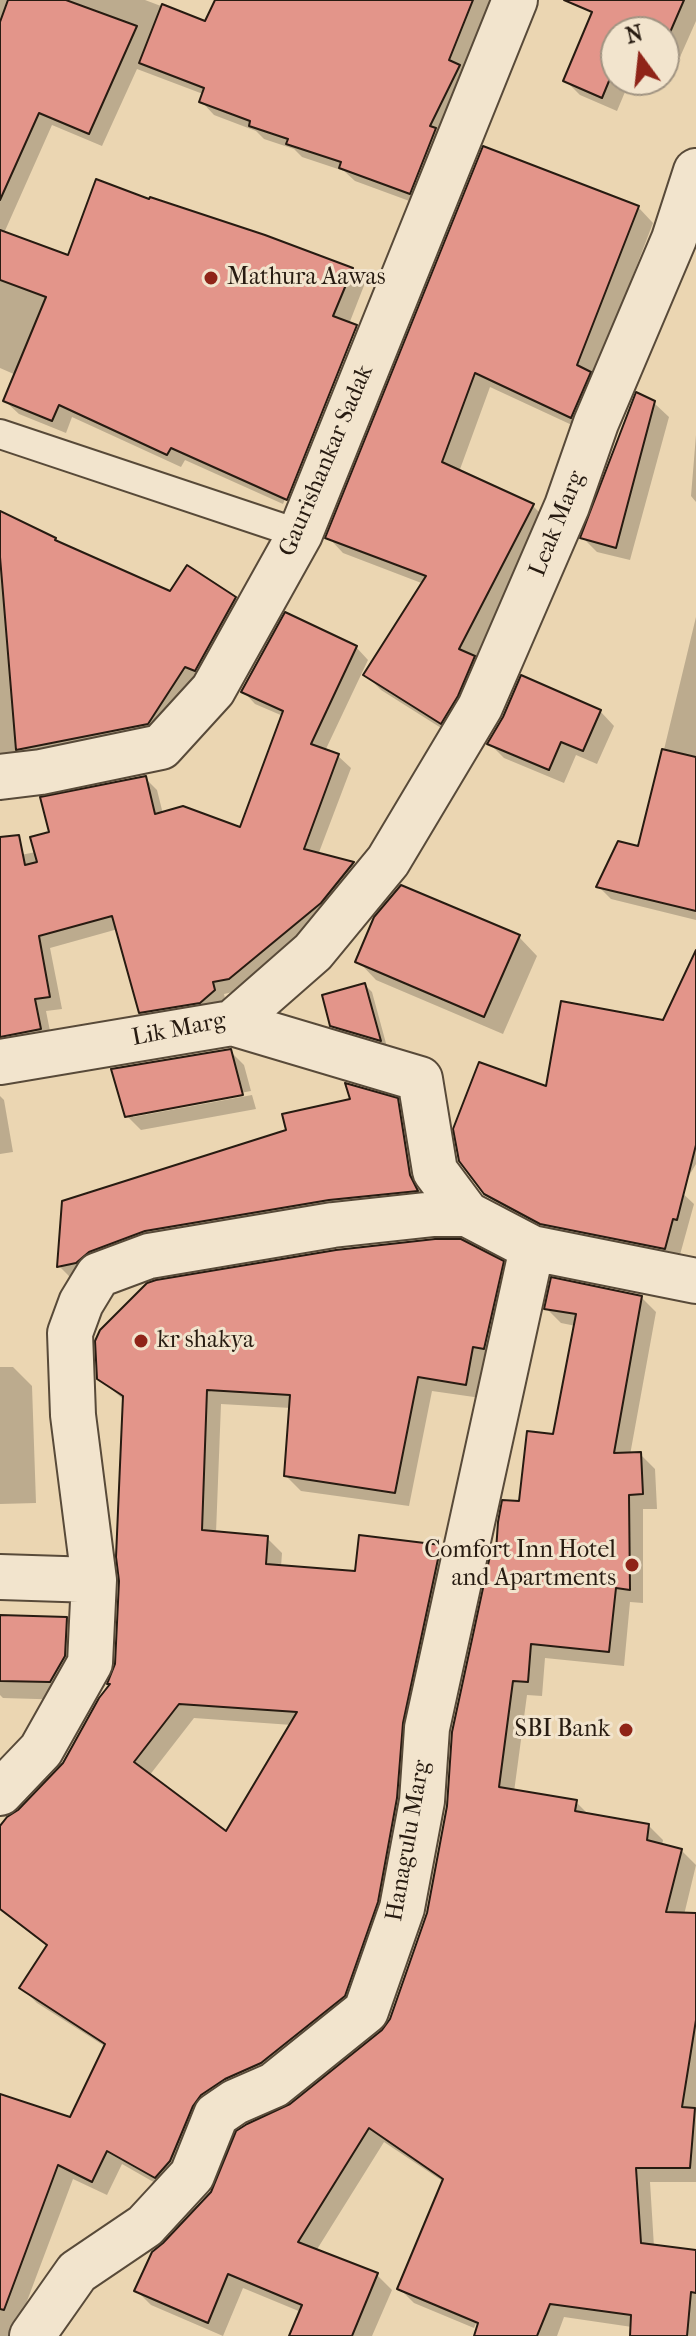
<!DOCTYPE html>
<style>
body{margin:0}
#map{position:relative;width:696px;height:2336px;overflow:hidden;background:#ebd6b2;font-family:"IM FELL French Canon",serif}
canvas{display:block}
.north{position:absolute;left:600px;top:16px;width:80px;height:80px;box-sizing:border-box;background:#f2e4cd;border:2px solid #a19482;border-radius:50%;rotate:345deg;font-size:22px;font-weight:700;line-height:32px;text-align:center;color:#271b11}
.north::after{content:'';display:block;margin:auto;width:28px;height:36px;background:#8f2418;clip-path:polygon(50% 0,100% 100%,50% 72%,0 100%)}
</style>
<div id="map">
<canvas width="696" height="2336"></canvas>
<div class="north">N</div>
</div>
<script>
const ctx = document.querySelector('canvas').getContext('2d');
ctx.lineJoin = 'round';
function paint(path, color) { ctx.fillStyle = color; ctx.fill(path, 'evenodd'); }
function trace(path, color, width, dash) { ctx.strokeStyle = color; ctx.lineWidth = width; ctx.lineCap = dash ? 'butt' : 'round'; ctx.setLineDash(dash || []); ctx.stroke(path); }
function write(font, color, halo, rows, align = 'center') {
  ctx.font = font + ' "IM FELL French Canon",serif'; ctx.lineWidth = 6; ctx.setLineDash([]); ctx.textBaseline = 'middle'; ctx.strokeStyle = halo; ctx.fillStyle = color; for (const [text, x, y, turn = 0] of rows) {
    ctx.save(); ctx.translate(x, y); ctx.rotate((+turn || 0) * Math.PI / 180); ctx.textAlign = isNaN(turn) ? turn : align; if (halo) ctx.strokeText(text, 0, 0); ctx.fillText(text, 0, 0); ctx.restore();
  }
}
paint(new Path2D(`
 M0,0H145L206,23L218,0H492L423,206L355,181L344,171L302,157L294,149L264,139L256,131L214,115L201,101L203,94L137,69L102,146L52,125L4,233L69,258L352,270L365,283L349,324L356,326L370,340L300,512L286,506L357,331H353L283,504L185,460L181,467L72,417L66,433L19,414L5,401L16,375L0,368Z
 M600,0H696V21L680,57L664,50V32H616V80H630L617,111L580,95L565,80Z
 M484,149L638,207L653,223L594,377L587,432L490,387L459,472L533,506L548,521L457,738L381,690L365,674L424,584L343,553L328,537Z
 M654,403L669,417L630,560L597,552L583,538Z
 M696,435V502L691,496Z
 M0,513L55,539L60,544L171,594L235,598L249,612L162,737L0,769Z
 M696,617V920L611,899L598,886L640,849Z
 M356,647L368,660L325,751L338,756L351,768L318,855L353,864L365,876L242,990L224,994L226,1003L153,1025L140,1012L118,929L50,948L62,1009L46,1011L52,1041L0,1051V859L36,852L52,834L145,778L157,790L163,814L241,829L283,716L255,704L243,691Z
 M600,711L614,726L597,764L576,755L564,783L504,758L490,744Z
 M519,937L537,956L503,1034L376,980L358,961Z
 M696,954V1164L680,1191L694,1204L678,1262L556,1237L499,1207L485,1193L547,1088L664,1022Z
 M365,985L372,992L387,1047L340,1033L332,1025Z
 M230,1051L244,1065L251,1091L133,1113V1117L252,1095L256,1109L141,1130L127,1116Z
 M0,1096L4,1100L13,1152L0,1154Z
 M352,1100H397L411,1115L431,1204L73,1280L59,1266L289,1131Z
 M502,1263L517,1278L481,1398L432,1391L409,1506L301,1491L286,1476L291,1408L221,1404L216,1533L267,1538L282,1553L281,1567L356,1573L441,1547L455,1562L359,2011L276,2078L171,2192L122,2164L107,2195L73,2179L15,2333L16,2336H0V2113L71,2119L106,2047L37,2003L22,1988L48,1947L0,1910V1829L64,1764L111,1685L109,1683L117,1665L124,1400L99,1378ZM194,1718L292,1725L226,1834L149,1776Z
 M641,1297L656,1312L630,1455L640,1454L655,1469L657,1509H643V1603L630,1602L624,1666L545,1658L542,1696L527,1695L514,1792L576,1802L590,1816L648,1825L663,1840L662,1846L681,1850L696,1865L684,1915H696V2182H650L654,2247L696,2252V2336H632V2327L564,2317L557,2336H476L480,2324L477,2321L474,2328L414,2303L399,2288L444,2182L384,2142L316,2251L377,2275L392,2290L372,2336H291L301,2312L243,2288L223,2336L151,2305L136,2290L165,2244L291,2106L383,2032L391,2020L429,1913L498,1554L521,1503L555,1436L576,1326L561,1323L546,1308Z
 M0,1367H13L32,1386L36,1503L0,1504Z
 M0,1617L66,1619L85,1638L70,1700L3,1698L0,1695Z`), '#0003');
const building = new Path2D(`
 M8,0H66L137,26L89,134L39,113L0,200V22Z
 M215,0H473L449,60L460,65L430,126L436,128L410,194L339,168L341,162L286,144L288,139L249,126L250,121L199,102L204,88L139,63L162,4L205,21Z
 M564,0H684L665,44L664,32H638L631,29L630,32H616V64L602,98L563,81L592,12Z
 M483,146L639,206L577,365L591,372L571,418L475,373L442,462L534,504L459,649L475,656L458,696L441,724L363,675L426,576L325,538Z
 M96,179L149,199L150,197L265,235L353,268L333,316L357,325L287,500L171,448L167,455L59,405L52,421L3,401L46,297L0,280V230L68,255Z
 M636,392L655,401L616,548L580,538Z
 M0,511L56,538L55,540L170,591L187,565L236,597L195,671L185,667L148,724L16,750L0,557Z
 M285,612L357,646L311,744L339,754L304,849L354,862L321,903L229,979L213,982L215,990L200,1003L139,1013L112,916L39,936L50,997L35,999L41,1029L0,1037V837L19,835L25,865L37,862L30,837L49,832L40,797L146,776L155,814L183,806L240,827L283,711L241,692Z
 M521,675L601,710L583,751L561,742L549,770L487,744L503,717Z
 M662,749L696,757V911L596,887L618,841L638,846Z
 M401,885L520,935L484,1017L355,962L374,917Z
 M696,950V1145L677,1220L673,1219L665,1249L540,1224L484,1194L459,1161L453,1129L479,1062L546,1086L561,1001L663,1020Z
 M365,983L381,1041L330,1026L322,995Z
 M231,1049L243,1095L125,1117L111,1069Z
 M345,1083L398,1098L410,1175L418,1191L329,1200L145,1231L89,1252L76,1263L57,1267L62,1201L286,1130L282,1114L350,1099Z
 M435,1239H461L504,1261L484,1349L473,1347L466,1385L418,1377L395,1493L284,1476L290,1395L207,1390L202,1530L268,1536L266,1564L355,1571L359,1535L441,1545L403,1723L397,1798L378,1902L345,1996L261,2063L225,2079L201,2095L193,2106L170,2161L155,2178L107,2151L92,2182L58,2165L4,2310L0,2309V2094L70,2117L105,2044L19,1988L47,1945L0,1909V1826L7,1817L18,1810L63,1763L99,1698L110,1684H107L115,1664L119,1581L116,1557L123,1396L97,1379L95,1341L100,1330L147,1283L156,1280L336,1250ZM179,1704L297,1712L226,1831L134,1762Z
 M551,1277L642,1296L614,1453L641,1452L643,1494L629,1495L630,1590L616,1588L609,1652L531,1644L528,1682L513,1681L499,1787L577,1800L575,1811L649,1824L647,1840L682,1849L666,1912L696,1913V2020L682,2107L695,2108L690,2168H636L641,2243L696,2250V2293L691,2292L687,2336H630L631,2315L550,2304L537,2336H474L478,2323L397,2289L443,2179L369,2128L298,2242L378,2273L352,2336H289L302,2305L228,2274L208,2323L134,2291L152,2252L163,2243L211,2192L236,2131L247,2124L290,2104L382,2030L390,2019L427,1913L447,1806L452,1732L491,1551H496L498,1522L502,1500L519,1501L527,1431L553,1434L576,1314L544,1309Z
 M0,1615L67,1617L65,1656L50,1682L0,1681Z`);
paint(building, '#e3958a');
trace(building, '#271b11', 2);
const lane = new Path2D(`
 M0,434L300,534`);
const street = new Path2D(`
 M0,777L41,772L161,747L213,690L300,534L515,0
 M232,1023L420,1079L435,1171L467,1214L532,1248L696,1281
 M0,1062L232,1023L313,952L388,861L480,707L567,506L596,423L674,239L696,171
 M0,1577L94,1580
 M0,1793L41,1750L90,1663L94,1580L73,1415L70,1333L81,1303L98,1275L149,1256L333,1225L434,1214H467
 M32,2336L77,2272L145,2226L192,2175L216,2115L235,2102L274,2085L366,2011L402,1908L422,1801L427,1728L532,1248`);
trace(lane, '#584a39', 32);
trace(street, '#584a39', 48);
trace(lane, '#f2e4cd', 28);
trace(street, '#f2e4cd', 44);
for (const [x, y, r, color] of [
 [211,278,8,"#8f2418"],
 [141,1341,8,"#8f2418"],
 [632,1565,8,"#8f2418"],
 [626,1730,8,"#8f2418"]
]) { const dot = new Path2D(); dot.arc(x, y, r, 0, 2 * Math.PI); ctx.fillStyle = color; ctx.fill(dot); trace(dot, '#f2e4cd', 3); }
write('24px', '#271b11', '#f2e4cd', [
 ["Mathura Aawas",227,278],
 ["kr shakya",157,1341],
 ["Comfort Inn Hotel",616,1551,"right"],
 ["and Apartments",616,1579,"right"],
 ["SBI Bank",610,1730,"right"]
], 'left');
write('24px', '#271b11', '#f2e4cd', [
 ["Gaurishankar Sadak",327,461,-67],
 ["Leak Marg",558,524,-68],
 ["Lik Marg",179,1030,-11],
 ["Hanagulu Marg",409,1841,-80]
]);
</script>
